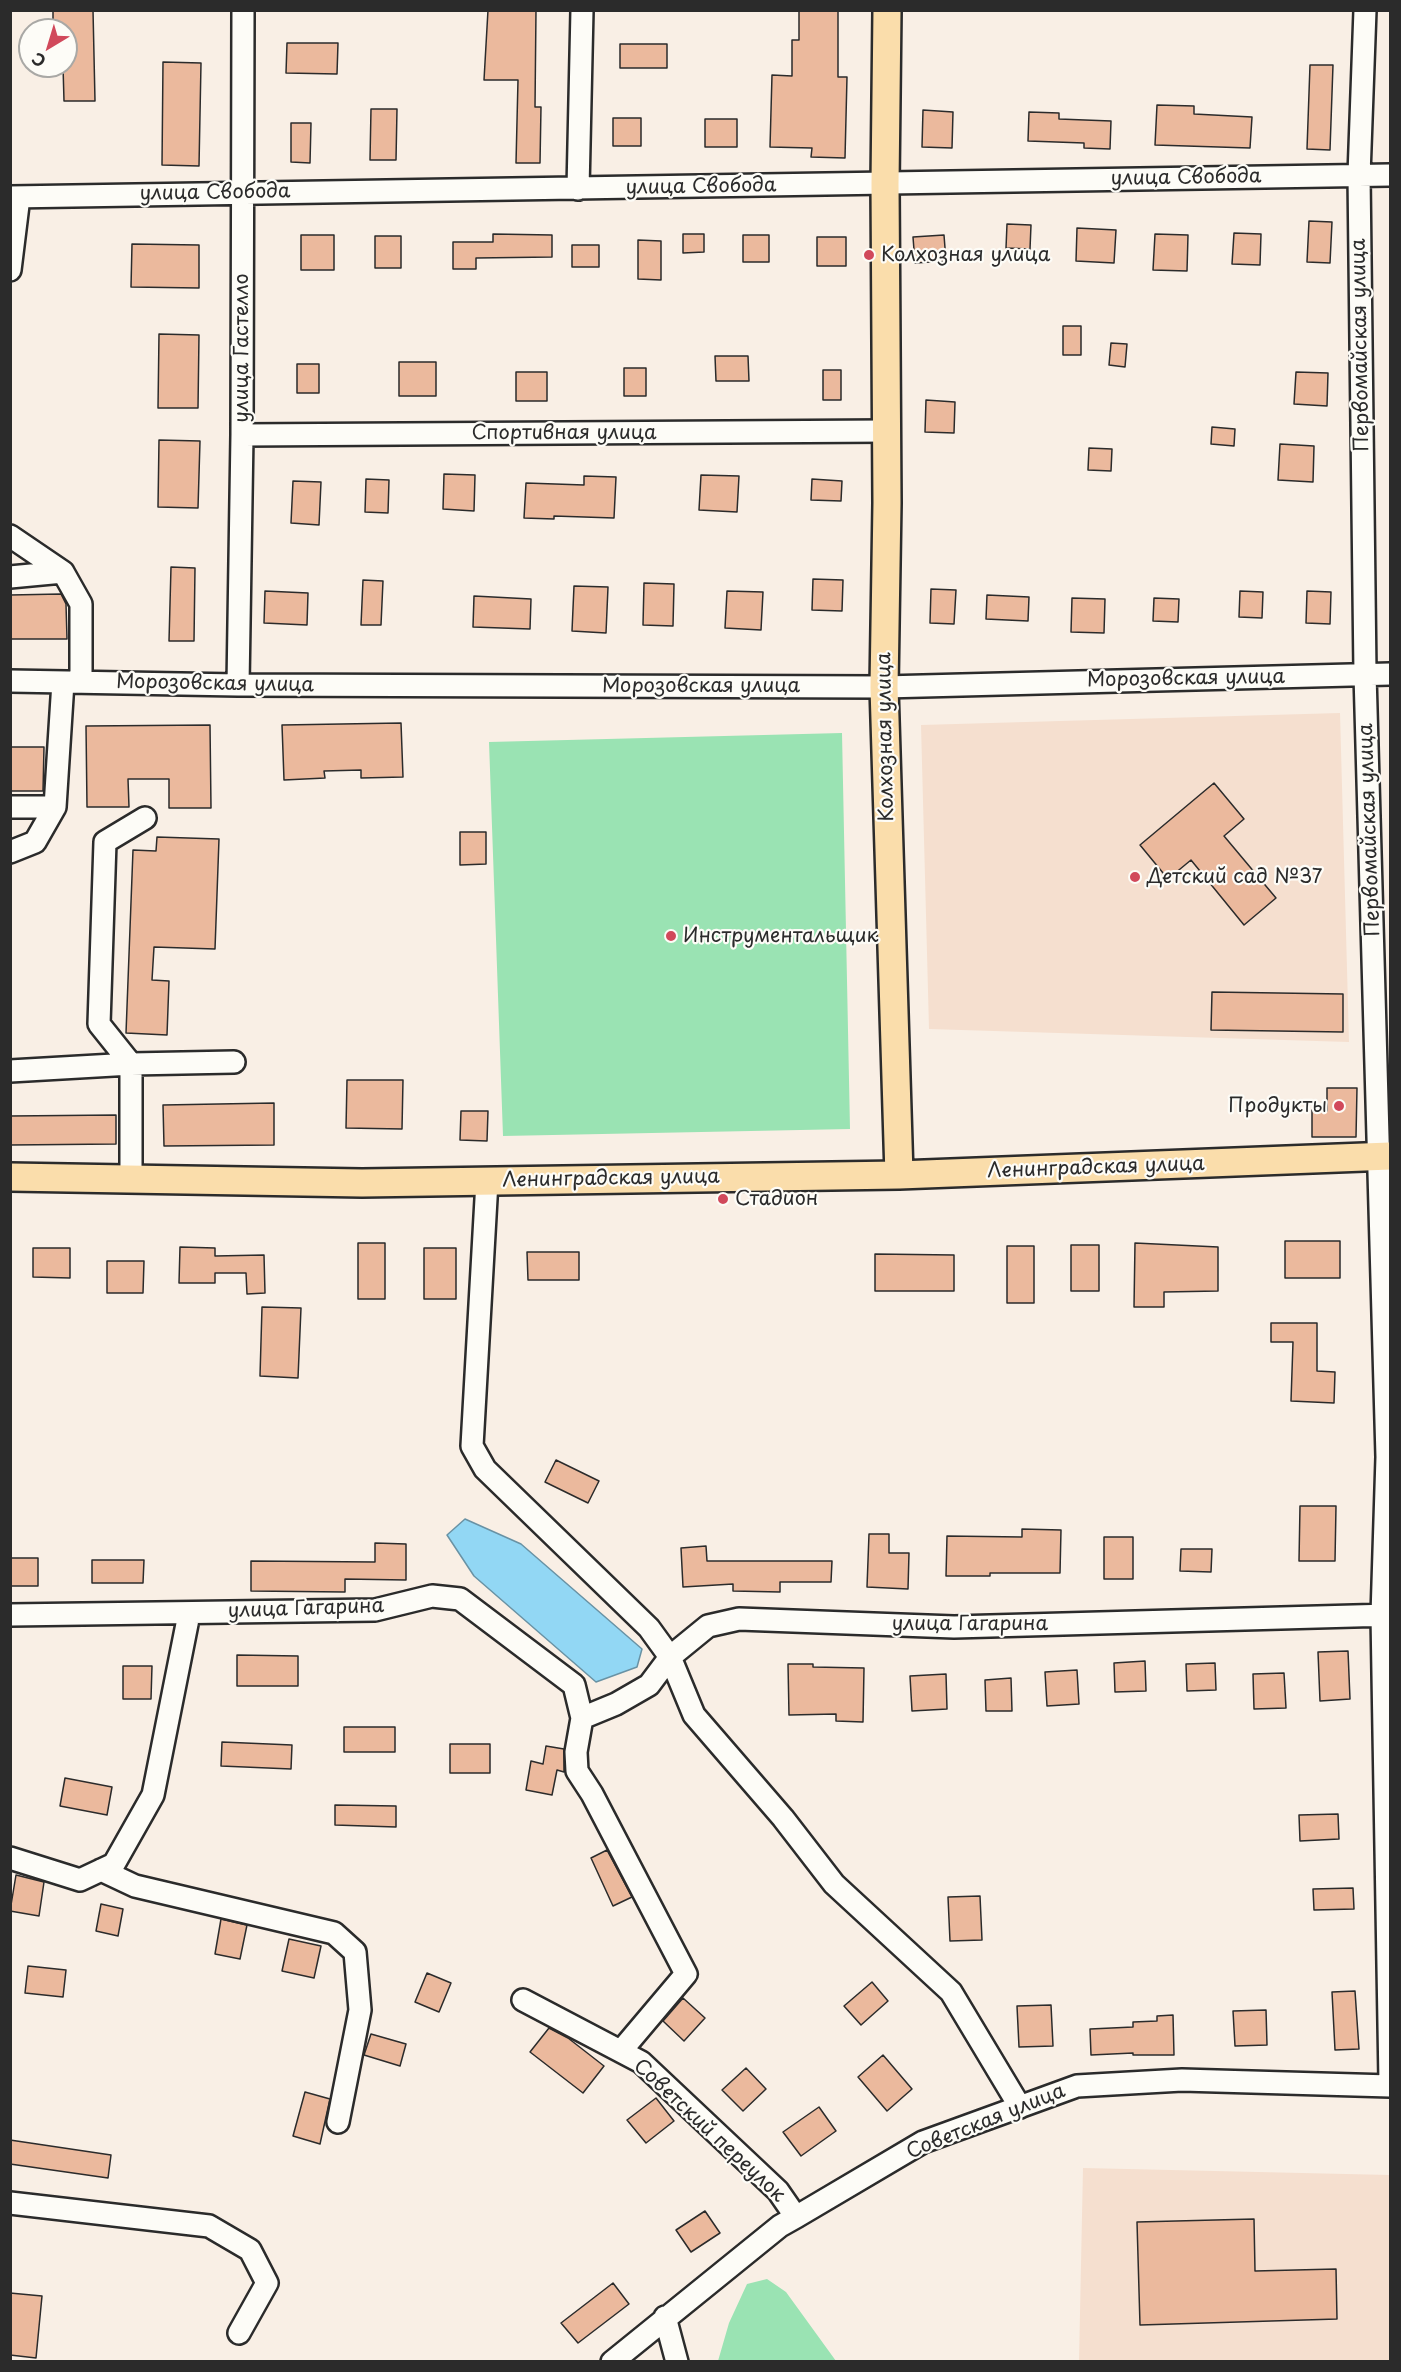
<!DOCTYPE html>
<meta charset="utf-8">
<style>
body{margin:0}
#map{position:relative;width:1401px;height:2372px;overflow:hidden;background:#f9efe5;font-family:"Playpen Sans",sans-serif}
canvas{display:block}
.frame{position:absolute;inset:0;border:12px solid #2b2b2b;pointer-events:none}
.north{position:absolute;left:18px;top:18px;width:60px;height:60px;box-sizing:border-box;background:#fdfcf7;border:2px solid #a9a8a5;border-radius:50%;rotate:218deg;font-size:16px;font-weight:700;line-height:24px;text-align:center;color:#2b2b2b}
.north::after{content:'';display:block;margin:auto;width:21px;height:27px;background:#d1495b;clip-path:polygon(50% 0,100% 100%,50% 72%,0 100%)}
</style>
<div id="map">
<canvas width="1401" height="2372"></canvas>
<div class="frame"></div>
<div class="north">С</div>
</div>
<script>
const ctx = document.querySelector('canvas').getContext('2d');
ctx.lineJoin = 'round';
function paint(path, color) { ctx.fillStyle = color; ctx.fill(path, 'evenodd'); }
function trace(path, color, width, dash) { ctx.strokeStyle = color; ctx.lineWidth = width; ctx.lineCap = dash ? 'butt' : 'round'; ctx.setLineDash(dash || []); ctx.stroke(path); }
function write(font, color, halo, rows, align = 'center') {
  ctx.font = font + ' "Playpen Sans",sans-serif'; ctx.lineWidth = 4.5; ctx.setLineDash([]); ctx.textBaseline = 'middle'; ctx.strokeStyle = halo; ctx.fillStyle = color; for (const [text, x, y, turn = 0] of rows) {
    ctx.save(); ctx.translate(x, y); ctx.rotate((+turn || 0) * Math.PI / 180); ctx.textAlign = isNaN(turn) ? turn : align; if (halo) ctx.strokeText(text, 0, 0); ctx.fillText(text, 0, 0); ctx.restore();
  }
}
paint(new Path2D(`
 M1340,713L1349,1042L929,1029L921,725Z
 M1083,2168L1390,2175V2361L1079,2362Z`), '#f5dfcf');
paint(new Path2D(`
 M842,733L850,1129L503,1136L489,742Z
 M767,2279L786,2292L836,2361H718L729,2323L747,2284Z`), '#9ae3b3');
const water = new Path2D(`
 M465,1519L521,1544L642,1649L637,1667L596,1682L474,1576L447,1535Z`);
paint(water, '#92d7f4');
trace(water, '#6992a4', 1.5);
const building = new Path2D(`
 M53,10H93L95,101H64L63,66H66V30H53Z
 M488,10H536L535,107H541L540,163H516L518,80H484Z
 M799,10H838V77H847L845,158L811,157L812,148L770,147L772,75L792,76V40H799Z
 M287,43H338L337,74L286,73Z
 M620,44H667V68H620Z
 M163,62L201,63L199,166L162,165Z
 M1310,65H1333L1330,150L1307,149Z
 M1157,105L1194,106V114L1252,117L1250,148L1155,145Z
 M371,109H397L396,160H370Z
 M923,110L953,112L952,148L922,147Z
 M1029,112L1059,113V119L1111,121L1110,149L1084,148V143L1028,141Z
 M613,118H641V146H613Z
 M705,119H737V147H705Z
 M291,123H311L310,163L291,162Z
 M1309,221L1332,222L1330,263L1307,262Z
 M1007,224L1031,225L1030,249L1006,248Z
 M1077,228L1116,230L1114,263L1076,261Z
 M1234,233L1261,234L1260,265L1232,264Z
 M493,234L552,235V257L476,258V269H453V242H493Z
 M683,234H704V252L683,253Z
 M1155,234L1188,235L1187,271L1153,270Z
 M301,235H334V270H301Z
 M743,235H769V262H743Z
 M944,235L946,261L915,263L913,237Z
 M375,236H401V268H375Z
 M817,237H846V266H817Z
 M638,240L661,241V280L638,279Z
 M132,244L199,245V288L131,287Z
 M572,245H599V267H572Z
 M1063,326H1081V355H1063Z
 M159,334L199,335L198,408H158Z
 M1111,343L1127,344L1125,367L1109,365Z
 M715,356H748L749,381H716Z
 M399,362H436V396H399Z
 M297,364H319V393H297Z
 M624,368H646V396H624Z
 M823,370H841V400H823Z
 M516,372H547V401H516Z
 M1296,372L1328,373L1327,406L1294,404Z
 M926,400L955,402L954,433L925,432Z
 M1212,427L1235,429L1234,446L1211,444Z
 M159,440L200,441L198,508L158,507Z
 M1280,444L1314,446L1313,482L1278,480Z
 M1089,448L1112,449L1111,471L1088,470Z
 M444,474L475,475L474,511L443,509Z
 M701,475L739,476L737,512L699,510Z
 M584,476L616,477L614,518L554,516V519L524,518L526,483L584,485Z
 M366,479L389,480L388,513L365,512Z
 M812,479L842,481L841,501L811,500Z
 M293,481L321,482L319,525L291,523Z
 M171,567L195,568L194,641H169Z
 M813,579L843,580L842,611L812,610Z
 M363,580L383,581L381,625H361Z
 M644,583L674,584L673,626L643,625Z
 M574,586L608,587L606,633L572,631Z
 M931,589L956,590L954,624L930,623Z
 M265,591L308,593L307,625L264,623Z
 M727,591L763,592L761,630L725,628Z
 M1240,591L1263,592L1262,618L1239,617Z
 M1307,591L1331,592L1330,624L1306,623Z
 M61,594L66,604L67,639H10V595Z
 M987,595L1029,597L1028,621L986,619Z
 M474,596L531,599L530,629L473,627Z
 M1072,598L1105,599L1104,633L1071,632Z
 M1154,598L1179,599L1178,622L1153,621Z
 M401,723L403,777L361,778V770L324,771L325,778L284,780L282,725Z
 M210,725L211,808H169V779H128L129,807H87L86,726Z
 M10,747H44L43,791H10Z
 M1214,783L1244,819L1224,836L1276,898L1244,925L1191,860L1168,879L1140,845Z
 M460,832H486V864L460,865Z
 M157,837L219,839L215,949L154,947L152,980L169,981L167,1035L126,1033L133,850L156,851Z
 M1212,992L1343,994V1032L1211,1030Z
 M347,1080H403L402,1129L346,1128Z
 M1327,1088H1357L1356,1137H1312V1110L1327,1111Z
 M274,1103V1145L164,1146L163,1105Z
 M461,1111H488L487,1141L460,1140Z
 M116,1115V1144L10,1145V1116Z
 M1285,1241H1340V1278H1285Z
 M358,1243H385V1299H358Z
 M1135,1243L1218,1247V1291L1164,1292V1307H1134Z
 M1071,1245H1099V1291H1071Z
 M1007,1246H1034V1303H1007Z
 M180,1247L215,1248V1256L264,1255L265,1293L247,1294L246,1273H215V1283H179Z
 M33,1248H70V1278L33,1277Z
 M424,1248H456V1299H424Z
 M527,1252H579V1280H528Z
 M875,1254L954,1255V1291H875Z
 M107,1261H144L143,1293H107Z
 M262,1307L301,1308L298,1378L260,1376Z
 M1271,1323H1317V1371L1335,1372L1334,1403L1291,1401L1293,1342H1271Z
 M556,1460L599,1481L588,1503L545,1482Z
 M1300,1506H1336L1335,1561H1299Z
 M1022,1529L1061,1530L1060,1573H990V1576H946L947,1536L1022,1537Z
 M869,1534H889V1553H909L908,1589L867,1587Z
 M1104,1537H1133V1579H1104Z
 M375,1543L406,1544V1580L345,1579V1592L251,1591V1561L375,1562Z
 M706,1546L707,1561H832L831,1582H780V1592L733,1591V1584L683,1587L681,1548Z
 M1181,1549H1212L1211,1572L1180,1571Z
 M10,1558H38V1586H10Z
 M92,1560H144L143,1583H92Z
 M1348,1651L1350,1699L1320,1701L1318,1652Z
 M237,1655L298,1656V1686H237Z
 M1145,1661L1146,1691L1115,1692L1114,1663Z
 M1215,1663L1216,1690L1187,1691L1186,1664Z
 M788,1664H813V1667L864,1668L863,1722L836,1721V1714L789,1715Z
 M123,1666H152L151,1699H123Z
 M1077,1670L1079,1704L1047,1706L1045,1672Z
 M1284,1673L1286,1708L1254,1709L1253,1674Z
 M946,1674L947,1709L912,1711L910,1676Z
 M1011,1678L1012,1711H986L985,1680Z
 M344,1727H395V1752H344Z
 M222,1742L292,1745L291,1769L221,1766Z
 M450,1744H490V1773H450Z
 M546,1746L564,1749V1772L557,1770L552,1795L526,1790L531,1761L543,1764Z
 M65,1778L112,1787L107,1815L60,1806Z
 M335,1805L396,1806V1827L335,1825Z
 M1338,1814L1339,1839L1300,1841L1299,1815Z
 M607,1850L632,1897L613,1906L591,1858Z
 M16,1875L44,1882L39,1916L10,1911Z
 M1353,1888L1354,1909L1314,1910L1313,1889Z
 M980,1896L982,1940L950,1941L948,1897Z
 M101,1904L123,1909L118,1936L96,1931Z
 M221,1919L247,1925L240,1959L215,1954Z
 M289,1939L321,1946L314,1978L282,1971Z
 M28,1966L66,1970L63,1997L25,1993Z
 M427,1973L451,1983L439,2012L415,2002Z
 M872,1982L888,2001L861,2025L844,2006Z
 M1355,1991L1359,2049L1335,2050L1332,1992Z
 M683,1998L705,2018L684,2041L663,2021Z
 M1051,2005L1053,2046L1019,2047L1017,2006Z
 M1266,2010L1267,2045L1235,2046L1233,2011Z
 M1173,2015L1174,2055H1133V2053L1091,2055L1090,2029L1133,2027V2022L1157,2021V2016Z
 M549,2028L568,2038L604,2066L583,2093L530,2052Z
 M371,2034L406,2044L400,2066L364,2055Z
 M883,2055L912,2089L887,2111L858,2077Z
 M746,2068L766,2089L743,2111L722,2090Z
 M305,2092L330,2099L320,2144L293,2136Z
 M656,2098L674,2121L646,2143L627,2120Z
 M819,2107L836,2131L801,2156L783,2132Z
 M10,2140L111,2155L108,2178L10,2164Z
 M705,2211L720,2233L691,2252L676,2230Z
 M1254,2219L1255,2271L1336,2269L1337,2319L1140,2325L1137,2222Z
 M613,2283L629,2304L578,2343L561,2323Z
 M10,2293L42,2296L36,2358L10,2355Z`);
paint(building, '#ebb99d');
trace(building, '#2b2b2b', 1.5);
const minor = new Path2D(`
 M1365,10L1359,175L1365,674L1387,1457L1382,1615L1390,2082
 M578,189L582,10
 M10,197L1390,175
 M10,270L19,197
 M242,435L887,431
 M10,536L63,572L81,604V682
 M10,577L63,572
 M10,681L238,685L884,687L1390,674
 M238,685L242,435L243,10
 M10,807H55L63,682
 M10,852L35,842L55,807
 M10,1071L131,1064L234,1062
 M131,1179V1064L99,1024L105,842L145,818
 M487,1181L472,1446L485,1469L649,1628L670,1657L694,1715L783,1818L834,1884L951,1992L1020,2107
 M10,1615L375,1610L432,1596L460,1599L574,1685L582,1718L616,1704L649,1685L670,1657L708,1626L739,1619L954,1627L1390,1615
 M582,1718L576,1752L577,1771L592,1794L686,1974L621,2051
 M10,1858L80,1880L114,1864L153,1795L189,1614
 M101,1870L135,1886L334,1933L355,1952L360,2010L338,2122
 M523,2000L641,2062L778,2191L796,2217
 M10,2203L209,2226L250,2250L267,2283L239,2333
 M665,2317L677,2362
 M612,2362L780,2226L796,2217L923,2142L1077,2086L1182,2080L1390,2086`);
const major = new Path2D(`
 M887,10L885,184L887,503L884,687L899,1175
 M10,1177L362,1183L899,1175L1390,1156`);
trace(minor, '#2b2b2b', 26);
trace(major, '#2b2b2b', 32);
trace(minor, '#fdfcf7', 21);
trace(major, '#faddab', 27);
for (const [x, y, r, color] of [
 [869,255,6,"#d1495b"],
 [1135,877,6,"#d1495b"],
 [671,936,6,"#d1495b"],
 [1339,1106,6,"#d1495b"],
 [723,1199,6,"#d1495b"]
]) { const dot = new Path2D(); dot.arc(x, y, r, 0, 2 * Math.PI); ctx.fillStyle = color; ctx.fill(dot); trace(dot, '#fdfcf7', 2); }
write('20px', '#2b2b2b', '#fdfcf7', [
 ["улица Свобода",1186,178,-1],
 ["улица Свобода",701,187,-1],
 ["улица Свобода",215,193,-1],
 ["Первомайская улица",1361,345,-91],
 ["улица Гастелло",242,348,-90],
 ["Спортивная улица",564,433],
 ["Морозовская улица",1186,679,-1],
 ["Морозовская улица",215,684,1],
 ["Морозовская улица",701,686],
 ["Колхозная улица",886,737,-91],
 ["Первомайская улица",1370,830,-92],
 ["Ленинградская улица",1096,1168,-2],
 ["Ленинградская улица",611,1179,-1],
 ["улица Гагарина",306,1609,-2],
 ["улица Гагарина",970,1624],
 ["Советская улица",986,2122,-22],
 ["Советский переулок",709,2131,43]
]);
write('20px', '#2b2b2b', '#fdfcf7', [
 ["Колхозная улица",881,255],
 ["Детский сад №37",1147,877],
 ["Инструментальщик",683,936],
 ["Продукты",1327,1106,"right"],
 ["Стадион",735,1199]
], 'left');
</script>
